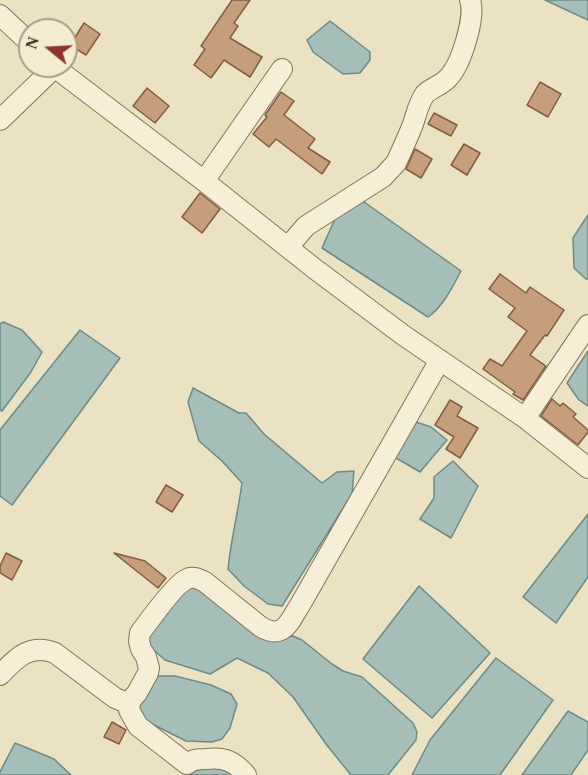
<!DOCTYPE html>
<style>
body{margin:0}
#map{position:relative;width:588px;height:775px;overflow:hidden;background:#ebe1c3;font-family:Georgia,serif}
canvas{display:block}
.north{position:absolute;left:18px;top:18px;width:60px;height:60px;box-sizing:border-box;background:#f3ebd2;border:2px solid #a79e8a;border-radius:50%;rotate:288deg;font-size:16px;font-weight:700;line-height:24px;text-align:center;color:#352a1e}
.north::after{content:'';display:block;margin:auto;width:21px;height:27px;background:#8f3330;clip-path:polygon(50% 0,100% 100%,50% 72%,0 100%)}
</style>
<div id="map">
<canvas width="588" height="775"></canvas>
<div class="north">N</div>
</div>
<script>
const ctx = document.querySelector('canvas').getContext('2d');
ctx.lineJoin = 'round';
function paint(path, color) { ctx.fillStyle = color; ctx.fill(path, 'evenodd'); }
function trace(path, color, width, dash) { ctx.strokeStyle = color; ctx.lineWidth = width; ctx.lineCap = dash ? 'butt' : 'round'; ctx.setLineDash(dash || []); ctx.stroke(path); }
const water = new Path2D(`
 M545,0H588V20Z
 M330,21L370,52V60L360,73L343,74L313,52L307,40Z
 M360,199L461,271C453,286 443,307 428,317L322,248L334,221L343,208Z
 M588,215V279H586L574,268L573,238Z
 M3,322L22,330L42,352L31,372L2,411L0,410V324Z
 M80,330L120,358L12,505L0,496V430Z
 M588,351V406L579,400L567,383Z
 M193,388L239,413H246L264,434L322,483L337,472L354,471L352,494L282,606L268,604L244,586L228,569C231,540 238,512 242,483L223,462L199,441L188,402Z
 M413,421L431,427L447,440L420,472L391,455Z
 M453,461L478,486L451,538L420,519L434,498V477Z
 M588,514V577L556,623L523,597Z
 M188,584L284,637L293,636L302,640L332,664L343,671L362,677L413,723L417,732L416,740L388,775H351L326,744L293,697L268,673L237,658L210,674L165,660L149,646L148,635Z
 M419,586L490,653L432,718L363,659Z
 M496,658L553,700L500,775H412L430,740Z
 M155,676H175L211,685L231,694L237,704L230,728L222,739L212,742L186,741L144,720L137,707Z
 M568,711L588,722V750L571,775H522Z
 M15,743L54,759L71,775H0V772Z
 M208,762L239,775H187L190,770Z`);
paint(water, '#a5beb8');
trace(water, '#6d8b85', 1.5);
const building = new Path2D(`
 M232,0H250L234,23L238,26L230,38L262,57L250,77L224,60L211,78L194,65L205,49L201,46Z
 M84,23L100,34L86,55L70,45Z
 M540,82L561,94L548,117L527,105Z
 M147,88L169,106L155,123L133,106Z
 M281,92L294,101L284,115L315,139L308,148L330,162L322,174L276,139L269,147L253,134L267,117L265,115Z
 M434,113L457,125L451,136L428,124Z
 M464,144L480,153L467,175L451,165Z
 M415,149L432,159L421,178L406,169Z
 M200,193L220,209L202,233L182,217Z
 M500,274L526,293L530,287L564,310L547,336L545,335L530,355L546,366L523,400L513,394L515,392L483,369L490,359L502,366L527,331L508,317L515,308L489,289Z
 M552,399L560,406L563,403L576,414L573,417L588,430V432L578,445L541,416Z
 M450,400L462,407L457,416L478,428L460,458L446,449L454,437L435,425Z
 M166,485L183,495L172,512L156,502Z
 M6,553L22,561L12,580L0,573V566Z
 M114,553L145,561L166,578L158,588Z
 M112,722L126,730L119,744L104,737Z`);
paint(building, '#c69e7c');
trace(building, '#815e43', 1.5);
const minor = new Path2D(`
 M0,15L30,43
 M53,66L204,181L315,269L403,335L525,418L588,468
 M0,120L55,67
 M204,181L282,69
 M288,247L306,226L383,177L396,163C402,150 408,137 413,124C416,115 419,102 425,94C431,88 442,85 448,78C461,65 476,17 470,0
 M525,418L588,325
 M0,675C16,658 30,643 55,653L115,698L130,704
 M246,775C234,761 225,757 206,759C199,759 193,759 187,764L138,726L129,710L130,701L137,693L148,673L149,668L146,657L141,649L139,641L140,633C148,622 176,583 187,579C193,576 199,579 205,582L261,627C284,640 289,622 300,605L440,360`);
trace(minor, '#84735b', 22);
trace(minor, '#f6eed6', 20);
</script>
